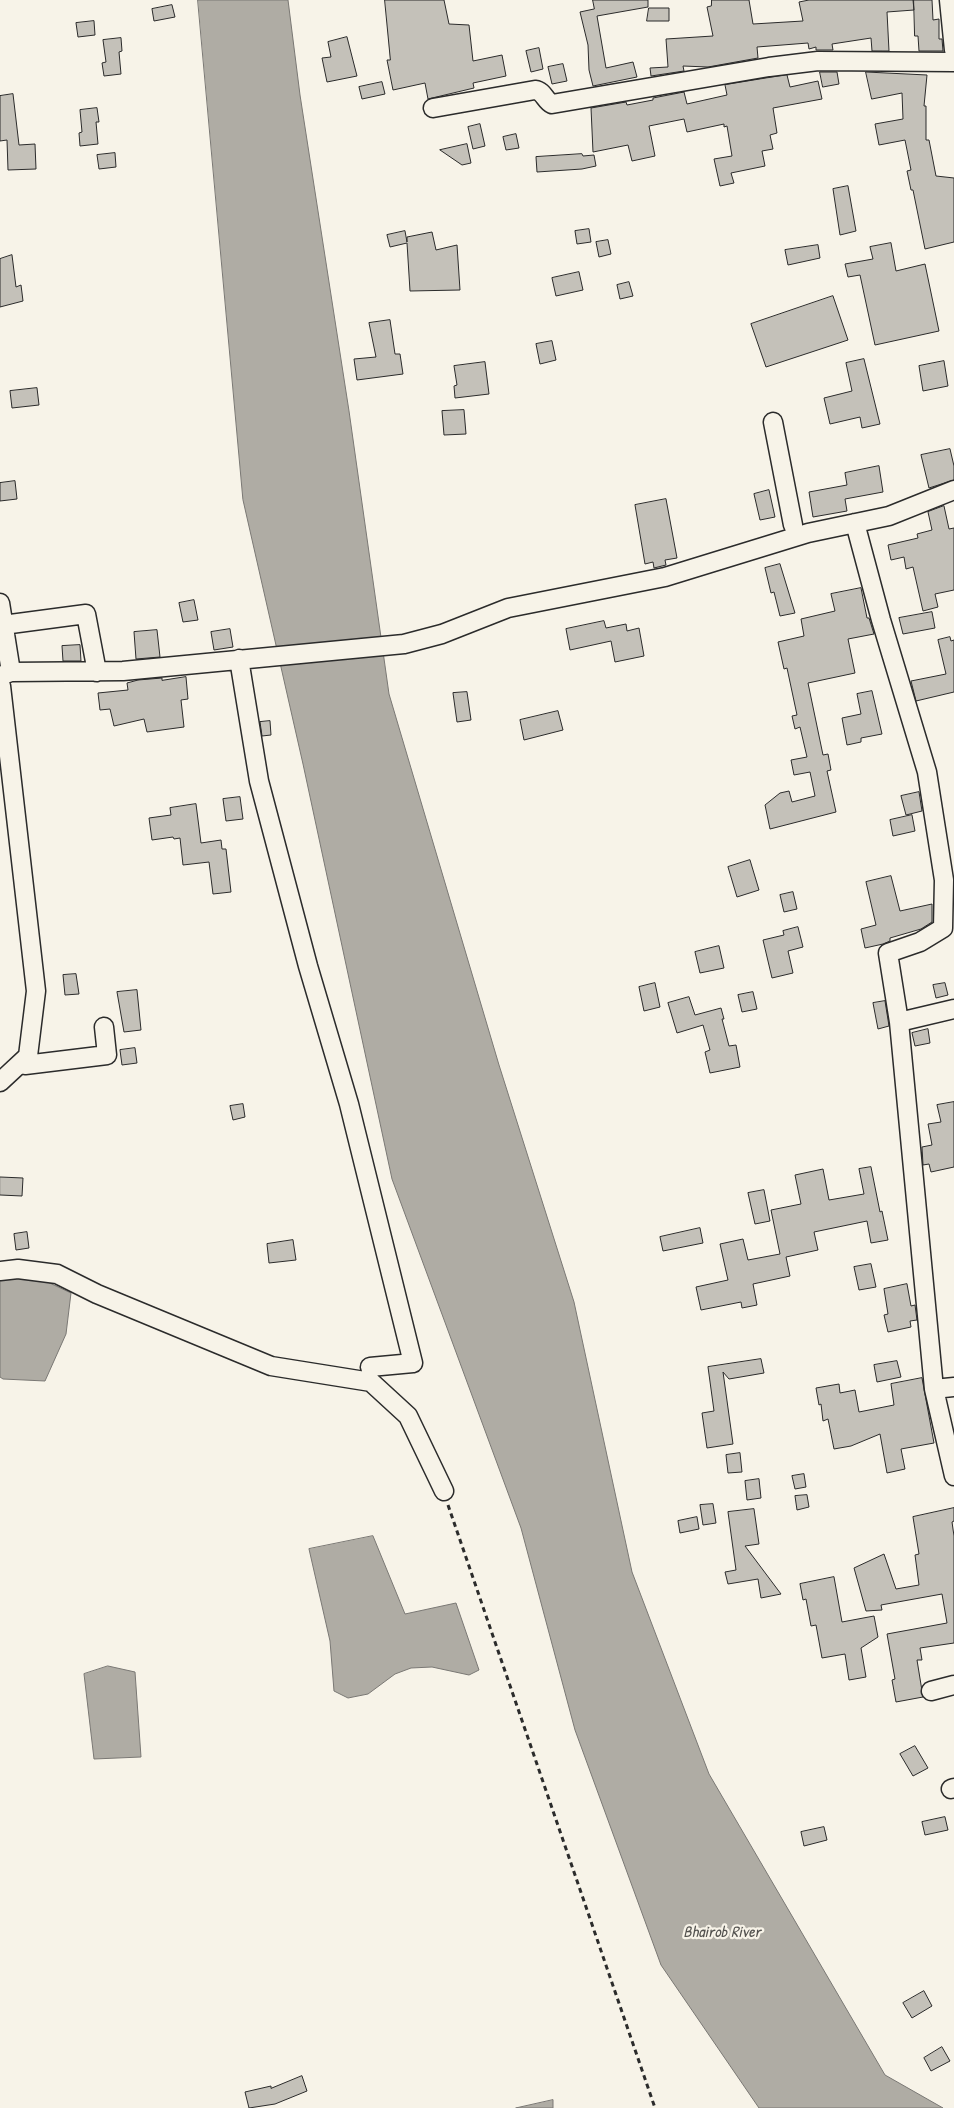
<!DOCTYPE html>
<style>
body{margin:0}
canvas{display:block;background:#f7f3e8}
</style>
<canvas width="954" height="2108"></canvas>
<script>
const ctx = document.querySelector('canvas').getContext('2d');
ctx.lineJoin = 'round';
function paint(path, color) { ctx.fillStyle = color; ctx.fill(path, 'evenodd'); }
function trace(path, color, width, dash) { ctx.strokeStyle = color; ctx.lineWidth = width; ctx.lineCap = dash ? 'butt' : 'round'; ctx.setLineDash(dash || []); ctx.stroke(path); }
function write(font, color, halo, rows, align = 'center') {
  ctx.font = font + ' "Patrick Hand",sans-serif'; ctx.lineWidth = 4.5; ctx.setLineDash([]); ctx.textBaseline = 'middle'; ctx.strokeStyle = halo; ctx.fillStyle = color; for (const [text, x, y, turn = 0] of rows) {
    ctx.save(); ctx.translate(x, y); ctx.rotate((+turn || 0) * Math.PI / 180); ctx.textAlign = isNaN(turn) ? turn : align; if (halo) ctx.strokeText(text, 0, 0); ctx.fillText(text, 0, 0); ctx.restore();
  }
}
const water = new Path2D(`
 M198,0H288L300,95L349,411L389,694L499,1065L574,1302L632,1572L709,1774L885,2075L943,2108H759L661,1965L575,1730L521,1528L392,1179L303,764L243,500Z
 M8,1278H39L71,1293L66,1334L45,1381L3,1379L0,1377V1281Z
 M373,1536L405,1614L456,1603L479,1670L469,1675L432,1667L411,1668L395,1674L368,1694L348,1698L334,1691L330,1641L309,1549Z
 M108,1666L135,1672L141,1757L94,1759L84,1674Z
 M553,2100V2108H516Z`);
paint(water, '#afaca4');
trace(water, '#7a7874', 1);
const building = new Path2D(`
 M385,0H444L449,24L469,25L473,61L502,55L506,76L473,83L474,88L428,99L425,83L393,90L387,60H390Z
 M593,0H648V7L597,16L606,68L633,62L637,77L593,86L589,70L588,45L580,12L594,9Z
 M712,0H749L753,24L803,21L799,2L809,0H913L914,10L887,12L889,51H872L871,38L832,44L833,50H816V47L809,49L808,43L757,47L758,58L708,67L683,66L684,71L651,76L650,68L668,67L666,39L713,36L707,7L711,6Z
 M914,0H932L933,20L939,19V39H942L943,51H919L918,36H915Z
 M172,5L175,17L154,21L152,9Z
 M649,8H669V21H647Z
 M94,21L95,35L78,37L76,23Z
 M347,37L357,76L327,82L322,58L331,57L328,42Z
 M121,38L122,51L119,52L121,74L104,76L102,63L106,62L103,40Z
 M539,48L543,69L531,72L526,51Z
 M563,64L567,81L552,84L548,67Z
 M820,72H837L839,84L823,87Z
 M866,72L927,75L924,106H926V140H929L936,176L954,178V242L925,249L913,190H911L907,171L911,170L905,140L879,145L875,124L903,119L902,93L872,99Z
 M787,75L790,87L818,81L822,99L773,108L777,133L770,135L773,149L762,151L765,166L731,173L734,183L720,186L714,159L732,156L727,126L724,127V124L687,132L684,119L649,126L655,156L632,161L628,145L593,152L591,108L626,102L627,105L653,100V98L684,92L687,104L727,95L725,85Z
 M382,82L385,94L362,99L359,87Z
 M13,94L19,145L35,144L36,169L8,170L7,140L0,141V96Z
 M97,108L99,122H96L98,144L80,146L79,133L82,132L80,110Z
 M480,124L485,146L473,149L468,127Z
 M516,134L519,148L506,150L503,137Z
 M467,144L471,163L462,165L440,150Z
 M115,153L116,167L99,169L97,155Z
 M582,154L583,156L594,155L596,166L582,169L537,172L536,157Z
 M848,186L856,231L840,235L833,189Z
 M589,229L591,242L577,244L575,231Z
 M405,231L407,242V237L432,232L436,250L457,245L460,290L410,291L407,243L390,247L387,235Z
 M608,240L611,254L599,257L596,242Z
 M891,243L896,271L925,264L939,331L875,345L860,275L848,277L845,264L873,259L870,247Z
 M818,245L820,258L788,265L785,250Z
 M12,255L16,287L21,285L23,301L0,307V259Z
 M579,272L583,290L556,296L552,278Z
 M629,282L633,296L620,299L617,285Z
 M833,296L848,340L766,367L751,324Z
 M390,320L395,354H400L403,374L357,380L354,359L376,357L369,323Z
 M552,341L556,360L540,364L536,344Z
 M864,359L880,424L862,428L860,417L830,424L824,398L852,391L846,363Z
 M944,361L948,386L923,391L919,366Z
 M485,362L489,394L455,398L454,386L457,385L454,366Z
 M37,388L39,405L12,408L10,391Z
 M464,410L466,434L444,435L442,411Z
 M950,449L954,466V480L929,488L921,455Z
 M879,466L883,492L845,499L847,511L813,517L809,492L847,485L845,473Z
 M15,481L17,499L0,501V483Z
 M769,490L775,517L760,520L754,494Z
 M666,499L677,558L665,560L666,565L654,568L653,562L645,564L635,505Z
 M944,506L949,529L954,528V590L935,594L938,607L923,611L913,567L906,569L904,557L891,560L888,545L918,538L917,534L932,530L928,512Z
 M780,564L795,613L780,616L774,592L771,593L765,568Z
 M861,588L867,618H869L874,634L848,639L855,673L808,683L823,755L828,754L831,770L827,771L836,812L770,829L765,805L780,793L789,791L792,802L815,796L810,772L794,775L791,760L807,757L800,727L795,729L792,716L797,715L787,668L784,669L778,642L804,636L801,619L835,611L831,594Z
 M194,600L198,620L183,622L179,603Z
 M932,612L935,628L903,634L899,618Z
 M604,621L606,628L626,624L627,631L639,628L644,656L615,662L611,641L570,650L566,629Z
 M230,629L233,647L214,650L211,632Z
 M157,630L160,657L136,659L134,632Z
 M950,637L951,641L954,640V692L916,701L911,681L946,674L938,640Z
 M80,645L81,661H63L62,646Z
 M186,677L188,699L181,700L184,727L147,732L144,719L114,726L110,709L100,710L98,693L128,690L127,683L138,680L162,678V680Z
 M872,691L882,734L861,738V742L847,745L842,718L861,714L857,694Z
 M467,692L471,720L457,722L453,693Z
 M558,711L563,730L524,740L520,720Z
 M270,721L271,735L262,736L260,722Z
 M919,792L922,811L906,815L901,796Z
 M240,797L243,819L226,821L223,799Z
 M196,804L201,843L221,840L222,849H226L231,892L213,894L209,862L183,865L180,838L174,839L173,837L152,840L149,818L171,815L170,808Z
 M912,815L915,831L893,836L890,820Z
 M750,860L759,890L737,897L728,867Z
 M891,876L900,911L932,904V922L921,929L890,938V941L883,944L865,948L861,929L876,925L866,882Z
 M793,892L797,909L784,912L780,895Z
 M798,927L803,947L788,951L793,973L772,978L763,940L784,935L783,931Z
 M719,946L724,968L700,973L695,952Z
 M76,974L79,994L65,995L63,975Z
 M655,983L660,1007L644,1011L639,987Z
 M945,983L948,995L936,998L933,985Z
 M137,990L141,1030L124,1032L117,992Z
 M753,992L757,1009L742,1012L738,995Z
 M689,997L695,1015L721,1008L724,1019H722L729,1046L736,1045L740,1067L710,1073L705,1052L710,1050L703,1025L677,1033L668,1003Z
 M885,1001L889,1026L878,1029L873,1003Z
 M928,1029L930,1043L915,1046L912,1033Z
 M135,1048L137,1063L122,1065L120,1050Z
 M954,1102V1167L931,1172L929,1164L923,1165L922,1147L932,1145L928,1124L941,1122L937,1105Z
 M243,1104L245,1117L233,1120L230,1106Z
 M871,1167L880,1212L882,1211L888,1240L871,1243L867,1221L814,1232L818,1250L786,1257L790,1276L753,1284L757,1305L742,1308L741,1302L701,1310L696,1287L728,1280L720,1244L743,1239L748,1260L780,1254L771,1210L801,1204L795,1175L823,1169L829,1200L864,1194L859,1169Z
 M0,1177L23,1178L22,1196L0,1195Z
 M764,1190L770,1221L755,1224L748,1193Z
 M700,1228L703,1243L663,1251L660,1237Z
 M27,1232L29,1248L16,1250L14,1234Z
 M293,1240L296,1260L269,1263L267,1244Z
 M871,1264L876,1287L859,1290L854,1267Z
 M907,1284L911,1306L915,1305L917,1320L910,1321L911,1327L888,1332L884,1315L888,1314L884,1289Z
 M761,1359L764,1373L729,1379L723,1372L733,1444L707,1448L702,1413L714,1411L708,1367Z
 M897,1361L901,1377L877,1382L874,1365Z
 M922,1378L934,1443L901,1449L905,1469L887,1473L880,1434L851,1446L834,1449L828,1419L823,1421L821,1404L819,1405L816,1388L839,1384L840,1393L855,1390L859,1412L894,1405L891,1384Z
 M740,1453L742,1472L728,1473L726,1455Z
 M804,1474L806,1487L795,1489L792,1476Z
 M759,1479L761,1498L747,1500L745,1481Z
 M807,1495L809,1507L797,1510L795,1496Z
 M713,1504L716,1523L703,1525L700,1505Z
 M954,1508V1521L952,1522L954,1536V1643L920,1648L922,1660H917L923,1697L896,1702L892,1680L895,1679L887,1634L947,1623L942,1594L881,1605L882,1610L866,1611L854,1568L884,1554L896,1589L919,1585L915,1555L919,1554L913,1517Z
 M754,1509L759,1544L745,1546L781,1594L761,1598L758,1579L728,1584L725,1572L736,1570L728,1512Z
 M697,1517L699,1529L680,1533L678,1521Z
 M834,1577L842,1622L874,1616L878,1637L861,1648L866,1677L849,1680L845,1654L822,1658L816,1625L811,1626L806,1599L803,1600L800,1584Z
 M915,1746L928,1768L913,1776L900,1754Z
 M945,1817L948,1830L925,1835L922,1822Z
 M824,1827L827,1840L804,1846L801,1832Z
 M924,1991L932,2006L912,2018L903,2003Z
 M942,2047L950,2061L931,2071L924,2058Z
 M302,2076L307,2091L275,2104L249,2108L245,2092L271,2086V2088Z`);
paint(building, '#c4c1b9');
trace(building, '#2b2b2b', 1);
const street = new Path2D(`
 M949,0L954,50
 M433,108L535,90C544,91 545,101 552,104L769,67L818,61L954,62
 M773,422L793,525
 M855,523L881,620L927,772L944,880L943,928L920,942L888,953L899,1022L954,1009
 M0,603L11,672
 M3,625L86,614L97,672
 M239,659L259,781L308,966L349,1104L413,1363L370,1367
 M0,676L11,672L123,671L404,644L442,634L508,608L665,577L808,533L889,516L954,490
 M899,1022L934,1389L954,1476
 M25,1065L107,1055L104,1027
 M0,1082L28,1056L36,991L1,686
 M0,1271L18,1269L57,1274L97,1294L271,1366L371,1382L408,1416L444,1491
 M934,1389L954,1387
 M931,1691L954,1685
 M951,1789L954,1788`);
trace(street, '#2b2b2b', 21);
trace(new Path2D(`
 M448,1505L655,2108`), '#2b2b2b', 3, [5, 4]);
trace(street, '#f7f3e8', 18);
write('italic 16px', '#53524f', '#f7f3e8', [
 ["Bhairob River",722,1933]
]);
</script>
